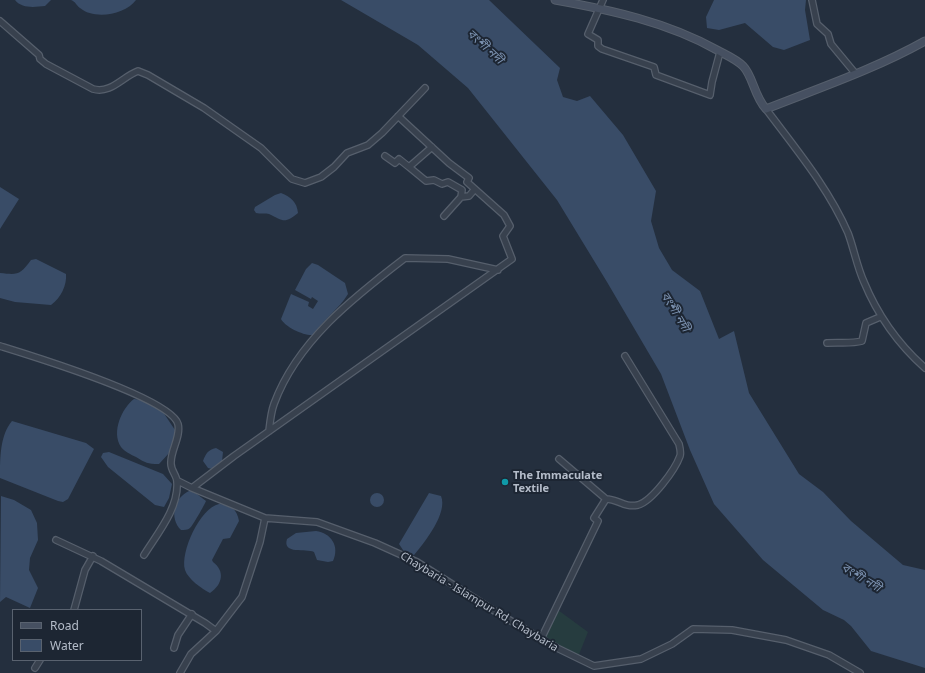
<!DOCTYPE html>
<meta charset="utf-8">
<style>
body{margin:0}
#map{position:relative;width:925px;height:673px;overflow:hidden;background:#242f3e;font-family:"Noto Sans",sans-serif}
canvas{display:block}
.legend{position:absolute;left:12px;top:609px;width:130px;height:52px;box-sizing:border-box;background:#1d2633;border:1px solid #59626f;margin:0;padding:5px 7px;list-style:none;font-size:12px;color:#b4bcc9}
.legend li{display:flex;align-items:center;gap:8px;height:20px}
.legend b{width:20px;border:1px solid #59626f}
</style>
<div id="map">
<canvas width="925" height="673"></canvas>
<ul class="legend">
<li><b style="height:5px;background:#465061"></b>Road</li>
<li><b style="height:11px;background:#394c67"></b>Water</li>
</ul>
</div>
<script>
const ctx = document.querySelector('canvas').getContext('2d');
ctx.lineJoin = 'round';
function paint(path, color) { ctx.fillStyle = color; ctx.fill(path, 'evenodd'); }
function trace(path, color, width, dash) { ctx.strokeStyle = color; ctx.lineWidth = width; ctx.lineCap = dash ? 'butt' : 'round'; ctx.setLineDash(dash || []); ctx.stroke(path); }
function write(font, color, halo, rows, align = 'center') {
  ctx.font = font + ' "Noto Sans","Noto Sans Bengali",sans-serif'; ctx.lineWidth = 4; ctx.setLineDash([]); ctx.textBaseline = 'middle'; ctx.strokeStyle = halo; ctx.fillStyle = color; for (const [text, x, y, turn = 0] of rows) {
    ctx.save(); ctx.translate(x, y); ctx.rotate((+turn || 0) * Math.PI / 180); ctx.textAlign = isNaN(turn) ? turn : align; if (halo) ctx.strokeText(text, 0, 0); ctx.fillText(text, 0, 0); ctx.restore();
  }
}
paint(new Path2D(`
 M558,610L588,632L578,657L545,637Z`), '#263c3f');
paint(new Path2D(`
 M15,0H51L45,6C35,7 22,9 15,0Z
 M71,0H136C125,15 94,20 80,8C76,5 76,2 71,0Z
 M341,0H489L560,68L557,80L563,97L577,101L590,96L623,135L656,191L651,221L659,248L672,270L700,291L719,339L734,331L749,393L799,474L823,492L851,521L903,565L925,570V668L871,651L851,626L844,620L823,610L763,560L714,504L690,450L661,374L607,282L557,200L468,88L418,45Z
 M714,0H806L805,10L810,40L784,50L773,47L745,23L719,30L707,28L706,17Z
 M0,187L19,199L0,229Z
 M281,193C291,197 297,202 298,213C285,224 283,221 269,214C266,213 260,214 256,213L254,210L255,207L275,195Z
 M36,259L66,274C67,285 61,298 51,305L15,302L0,298V273C18,275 20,275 31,260Z
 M312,263L318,265L345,283L348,294C339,309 323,320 313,335C304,336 285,327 281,319L291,294L309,302L308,306L313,309L318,301L312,297L311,299L295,290L306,269Z
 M134,399L142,400L161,409L175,430L174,439L170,452L159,464C147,464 146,463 136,457C130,454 125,452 121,447C111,432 122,408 134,399Z
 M12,421L86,443L94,449L68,499L63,502L58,501L0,478C0,458 0,435 12,421Z
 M216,448L223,452L222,461L212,469L208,468L203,461C206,453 208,450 216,448Z
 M109,452L163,474L172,484L169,498L164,507L155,505L108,467L101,457L103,453Z
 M189,491H193L206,501C205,504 192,527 190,528C188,530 184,530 181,530C169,518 174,498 189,491Z
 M370 500a7 7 0 1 1 14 0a7 7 0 1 1-14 0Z
 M429,493L441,496C448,513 425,542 414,555L405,553L399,544Z
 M1,496L14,500L31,510L37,523L38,540L30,558L29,570L38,588L30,608L6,597L0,602Z
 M219,504C230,504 237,509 239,521L230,538L223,539L212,560L213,562C225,571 223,584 210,593C202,589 188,579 185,570C180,552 200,508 219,504Z
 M316,531C331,533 340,546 333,561L328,562L317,560L314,552C306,548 282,555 287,539L296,533Z`), '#394c67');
const street = new Path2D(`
 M603,0L588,34L598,40V46L602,49L654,67L656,75L710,95L712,82L720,52
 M812,0L817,24L828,34L831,44L855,73
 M0,21L39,55L40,59L46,64L93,89C111,94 122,77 138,71L148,75L204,108L261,148L292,179L305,183L321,177L334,167L347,153L368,145L382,133L425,88
 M766,109C795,148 828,187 848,233C854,249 857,267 864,282C878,316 898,344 925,368
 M385,156L395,163L399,159L409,167L432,147
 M409,167L426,181L434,180L442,184L448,182L462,190L461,197L469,196L475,189
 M444,216L461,197
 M827,343C839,342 851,344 862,341L866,323L880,317
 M0,346C29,355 171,398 178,424C181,436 171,450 171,462C170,470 177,475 177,482C179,508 157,534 144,555
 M269,431C270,422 271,412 274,404C297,341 354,297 405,258L448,259L498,270
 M178,481L192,488
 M606,499C618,499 624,508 638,505C652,501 675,470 680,456C681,453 680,448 679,444L625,356
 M265,518L192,488L234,456L512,259L503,236L510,226L504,215L467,182L469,178L449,163L398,116
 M56,540L101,561L205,623L216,631
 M74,610L85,570L93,556
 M541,639L598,521L594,518L606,499L559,459
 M174,648L178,635L192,614
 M35,668L40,660
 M180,673L191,654L216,631L242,597L260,542L265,518L317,522L375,543L417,562L501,615L557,648L594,666L641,659L672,644L693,629L732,630L786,640L829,655L860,673`);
const secondary = new Path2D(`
 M555,0C611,10 667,22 717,50C726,55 736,59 743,66C753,76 754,96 766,109C819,88 875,69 925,41`);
trace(street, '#565f6c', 8);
trace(secondary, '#565f6c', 9);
trace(street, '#38414e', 5.5);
trace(secondary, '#465061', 7);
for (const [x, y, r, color] of [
 [505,482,4,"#0f9aa8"]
]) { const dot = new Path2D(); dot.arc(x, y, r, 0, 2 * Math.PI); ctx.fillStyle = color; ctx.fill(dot); trace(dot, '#1d2633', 1.5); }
write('bold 11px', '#b4bcc9', '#1d2633', [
 ["The Immaculate",513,476],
 ["Textile",513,489]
], 'left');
write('11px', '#b4bcc9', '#1d2633', [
 ["Chaybaria - Islampur Rd, Chaybaria",479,602,31]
]);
write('italic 12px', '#7c92b1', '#1d2633', [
 ["বংশী নদী",485,47,43],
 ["বংশী নদী",675,312,59],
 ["বংশী নদী",861,578,31]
]);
</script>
